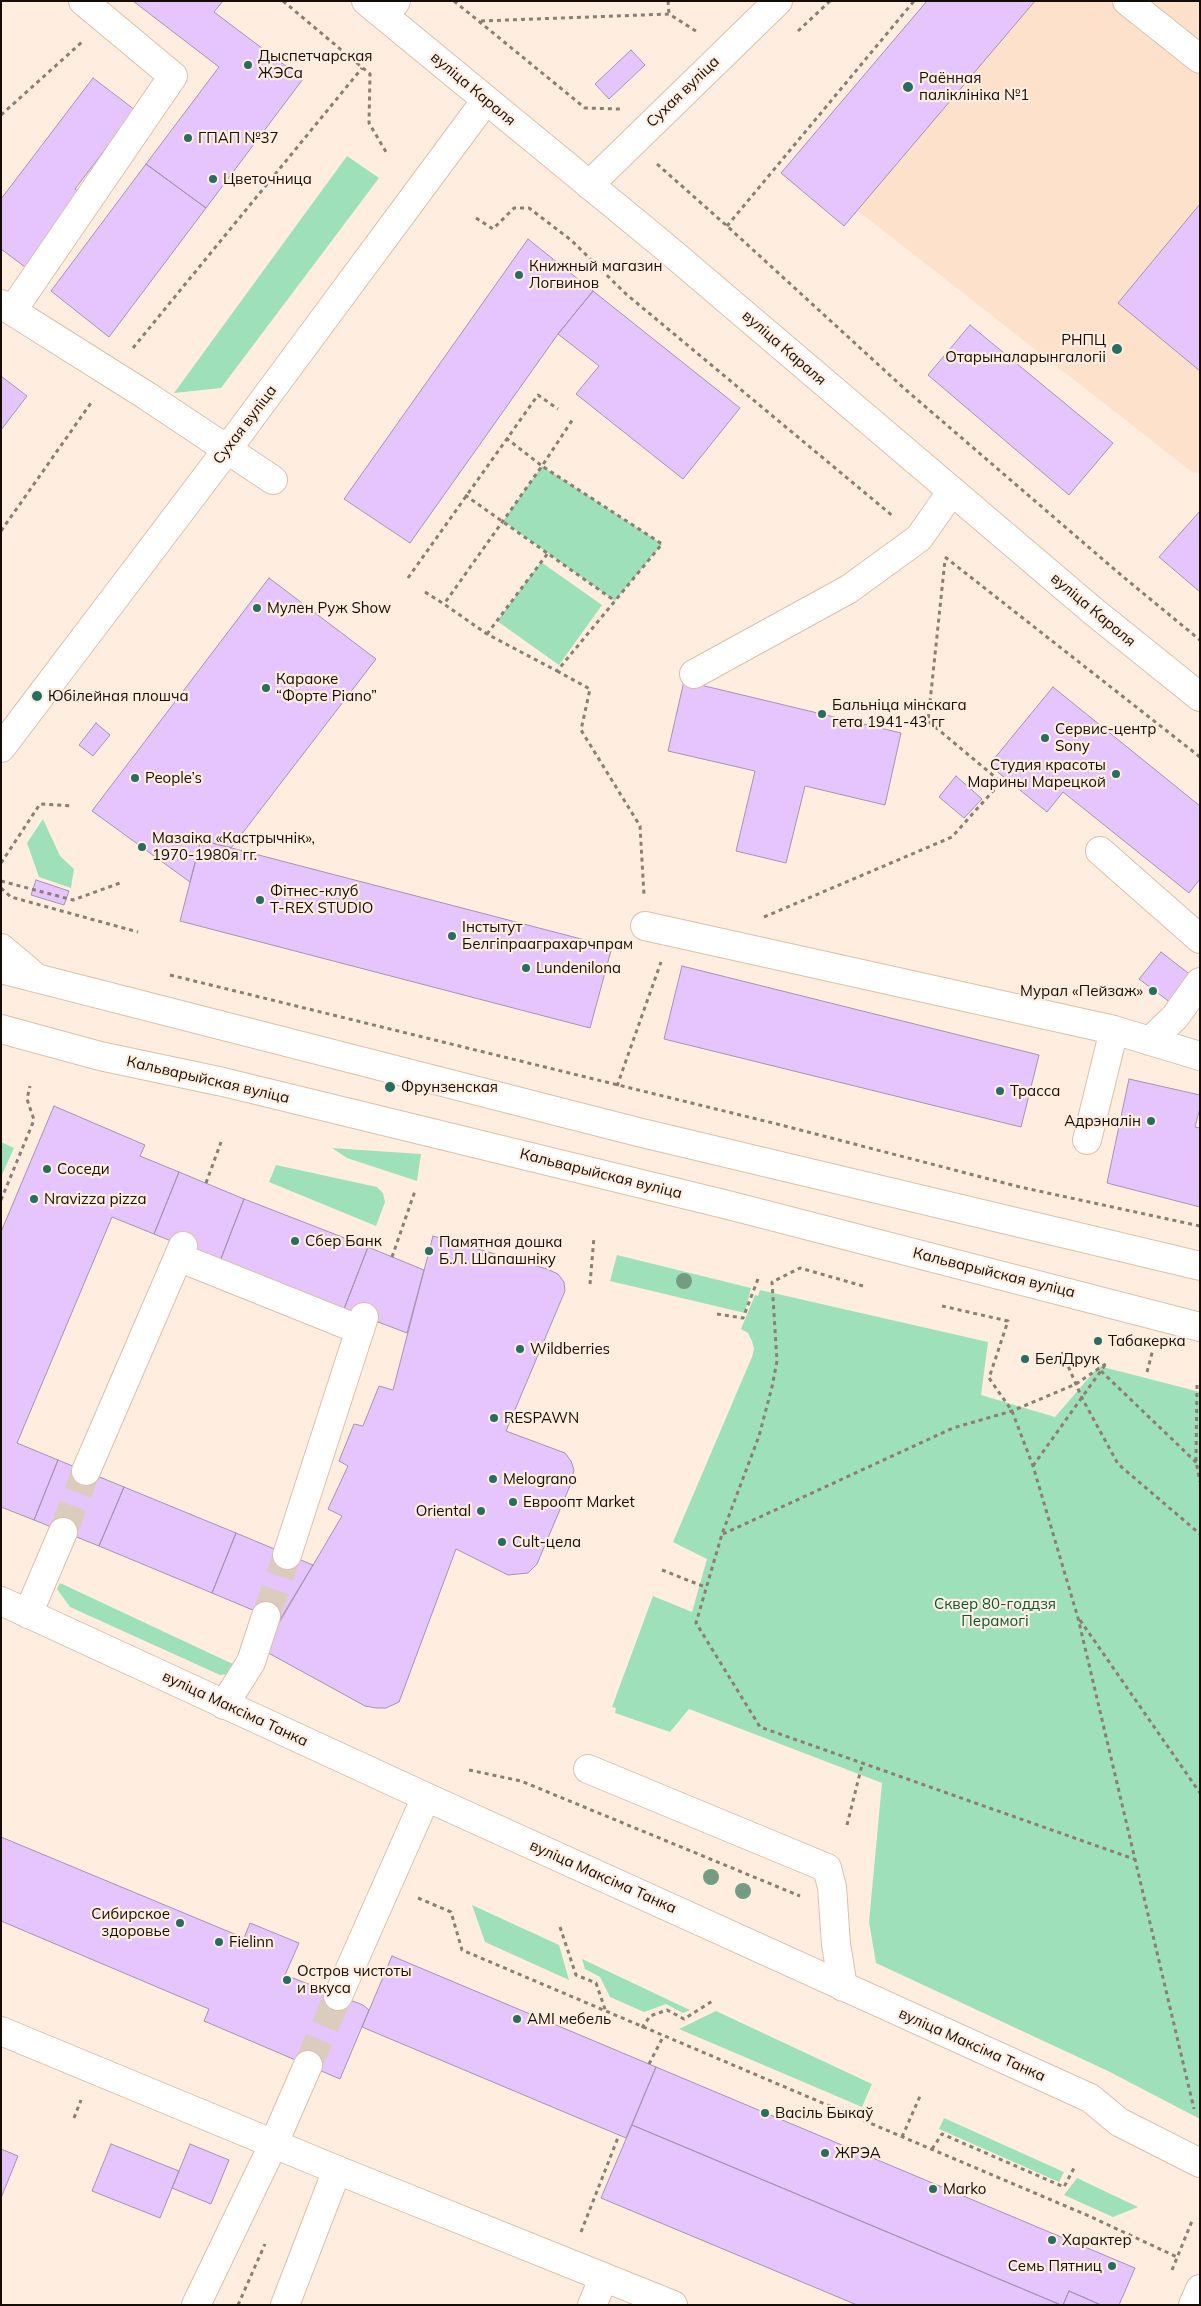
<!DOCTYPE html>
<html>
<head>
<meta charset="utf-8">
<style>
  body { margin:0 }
  #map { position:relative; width:1201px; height:2306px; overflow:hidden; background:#ffeedf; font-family:Mulish,sans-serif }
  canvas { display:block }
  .frame { position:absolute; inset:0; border:2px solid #150c05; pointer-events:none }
</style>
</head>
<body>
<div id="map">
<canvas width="1201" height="2306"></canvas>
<div class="frame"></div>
</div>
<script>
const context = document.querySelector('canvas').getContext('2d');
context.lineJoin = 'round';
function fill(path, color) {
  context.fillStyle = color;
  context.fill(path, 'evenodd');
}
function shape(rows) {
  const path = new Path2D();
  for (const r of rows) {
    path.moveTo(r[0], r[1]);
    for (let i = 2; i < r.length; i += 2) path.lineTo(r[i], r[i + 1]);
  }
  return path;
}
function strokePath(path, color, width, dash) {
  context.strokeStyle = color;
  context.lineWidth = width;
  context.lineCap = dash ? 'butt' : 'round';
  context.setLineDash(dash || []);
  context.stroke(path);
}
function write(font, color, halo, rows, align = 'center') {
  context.font = font + ' Mulish,sans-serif';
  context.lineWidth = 4.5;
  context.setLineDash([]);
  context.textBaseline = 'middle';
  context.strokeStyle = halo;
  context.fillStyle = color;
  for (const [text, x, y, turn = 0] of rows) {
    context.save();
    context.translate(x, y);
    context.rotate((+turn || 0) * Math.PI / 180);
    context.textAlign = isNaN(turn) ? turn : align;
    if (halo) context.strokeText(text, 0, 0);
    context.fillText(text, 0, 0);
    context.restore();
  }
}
fill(shape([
  [927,1,1200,1,1200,473,1192,472,858,211,844,226,781,173]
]), '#fde1ca');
fill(shape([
  [347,156,379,178,221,388,174,393],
  [542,466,662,544,615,601,503,521],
  [541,562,602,605,559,665,497,621],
  [43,819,60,856,74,869,71,888,39,877,27,843],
  [1,1142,14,1148,1,1177],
  [332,1148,421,1154,417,1181,347,1158],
  [276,1165,377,1187,383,1193,385,1202,376,1226,269,1182],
  [617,1255,751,1288,745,1313,610,1281],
  [760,1290,988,1342,981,1395,1055,1417,1099,1366,1200,1392,1200,2119,1108,2071,876,1963,869,1922,882,1783,689,1709,670,1732,615,1713,616,1708,612,1707,653,1596,692,1612,707,1559,673,1542,752,1357,754,1349,752,1341,748,1333,741,1329,755,1295,758,1296],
  [60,1583,235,1665,229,1674,220,1675,70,1607,57,1589],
  [472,1905,559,1945,569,1980,485,1942],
  [582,1959,690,2010,683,2013,666,2004,644,2012,610,1997,600,1977,585,1969],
  [716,2011,872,2084,862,2107,679,2029],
  [944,2118,1064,2172,1059,2182,939,2129],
  [1077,2178,1138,2207,1113,2217,1064,2195]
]), '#9ee0ba');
const building = shape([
  [133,1,223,1,214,12,303,79,206,208,146,164,219,67,133,1],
  [927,1,1035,1,844,226,781,173,927,1],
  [631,50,645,65,609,99,595,84,631,50],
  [93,78,135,110,75,189,81,193,25,267,1,249,1,199,93,78],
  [146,164,206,208,109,337,51,291,146,164],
  [1200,204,1200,371,1118,303,1200,204],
  [528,239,593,291,558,334,410,543,344,499,528,239],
  [593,291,740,408,683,479,576,394,599,366,558,334,593,291],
  [970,325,1113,443,1069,495,928,375,970,325],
  [1,376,27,396,1,430,1,376],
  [1200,511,1200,592,1159,557,1200,511],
  [269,578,376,659,231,848,201,840,190,882,92,811,269,578],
  [684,681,901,733,885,805,805,786,786,863,736,851,755,771,668,751,684,681],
  [1053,687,1200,806,1200,879,1189,893,1063,792,1047,812,989,765,1053,687],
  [96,723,110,735,93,756,79,745,96,723],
  [956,776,982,799,964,818,939,797,956,776],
  [201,840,612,947,590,1028,180,921,201,840],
  [36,880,69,891,64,905,31,895,36,880],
  [1161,952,1192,976,1171,1003,1139,979,1161,952],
  [682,966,1039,1055,1021,1127,664,1039,682,966],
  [1129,1079,1200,1095,1200,1108,1195,1127,1200,1128,1200,1207,1107,1183,1129,1079],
  [54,1106,145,1145,140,1156,179,1172,154,1234,112,1217,17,1443,58,1460,34,1520,1,1507,1,1232,54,1106],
  [179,1172,244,1199,220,1261,154,1234,179,1172],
  [244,1199,368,1247,344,1309,220,1261,244,1199],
  [433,1236,547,1269,558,1274,564,1282,565,1291,506,1431,565,1453,571,1461,574,1470,572,1481,537,1564,528,1573,508,1575,456,1549,399,1702,386,1708,376,1708,365,1706,263,1650,342,1516,328,1509,348,1466,339,1461,354,1424,363,1426,379,1386,393,1390,433,1236],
  [368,1247,424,1270,407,1333,344,1309,368,1247],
  [58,1460,124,1487,99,1546,34,1520,58,1460],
  [124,1487,236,1533,212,1593,99,1546,124,1487],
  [236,1533,313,1565,279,1621,212,1593,236,1533],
  [1,1837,244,1938,250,1923,299,1943,285,1975,363,2005,369,2010,340,2079,204,2021,209,2009,1,1921,1,1837],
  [392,1956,656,2067,626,2138,362,2027,392,1956],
  [656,2067,1135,2268,1119,2305,1101,2305,1069,2291,1063,2305,1061,2305,632,2125,656,2067],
  [632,2125,785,2189,1061,2305,857,2305,601,2198,632,2125],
  [111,2144,179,2171,160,2218,92,2191,111,2144],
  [190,2144,229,2160,211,2204,172,2188,190,2144],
  [1,2149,18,2156,1,2198,1,2149],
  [1069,2291,1101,2305,1063,2305,1069,2291]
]);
fill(building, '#e6c4fe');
strokePath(building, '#a494b0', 1);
strokePath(shape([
  [63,1532,86,1471],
  [266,1616,287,1555],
  [308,2065,338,1996]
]), '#dcccbe', 28, [28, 14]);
const minor = shape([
  [1127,1,1200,59],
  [386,16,396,1],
  [589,185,778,1],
  [1,304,147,396,273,480],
  [12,311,173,76,83,1],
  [694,674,849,589,919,538,952,491],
  [1100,851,1200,939],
  [645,926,1114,1030,1087,1140],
  [1114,1030,1200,1056],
  [1150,1041,1175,1017,1200,982],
  [178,1257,360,1330],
  [86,1471,183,1246],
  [287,1555,364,1317],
  [1,1601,426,1797,1090,2098,1119,2122,1200,2163],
  [28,1614,63,1532],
  [224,1705,251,1662,266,1616],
  [588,1769,827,1868,832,1887,836,1944,843,1987],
  [338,1996,426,1797],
  [1,2031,337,2170,673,2305],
  [196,2305,274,2143,308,2065],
  [285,2305,337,2170],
  [592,2305,604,2277],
  [1193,2305,1200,2289]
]);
const major = shape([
  [366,1,664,246,1093,611,1200,697],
  [1,748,226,451,486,100],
  [1,948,33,975],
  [1,969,638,1132,1200,1266],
  [1,1029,100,1056,223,1082,728,1205,1200,1327]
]);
strokePath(minor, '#dcc0a9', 30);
strokePath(major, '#dcc0a9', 30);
strokePath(shape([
  [283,1,370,74,369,123,386,152],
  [454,1,585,108,620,109],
  [668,1,669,14],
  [481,21,669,14,699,33],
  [798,31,830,1],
  [1,115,82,42],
  [657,164,727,226,906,390,1121,575,1200,640],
  [476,218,493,229,514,208,529,208,571,240,626,294,894,517],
  [727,226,914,1],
  [133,348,362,68],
  [506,438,542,466,573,419],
  [465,495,615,601],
  [1,531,93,400],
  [945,557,1200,757],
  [408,578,538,395,558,409],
  [425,592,444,604,487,634,557,671,662,544,542,466,444,604],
  [487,634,548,553],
  [557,671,590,689,581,730,640,826,644,895],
  [1,863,40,804,73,806],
  [1,881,73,900,120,883],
  [1,888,11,897,138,932],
  [764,917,952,837,1001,782,928,721,945,560],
  [170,975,777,1124,1020,1187,1200,1226],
  [617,1086,661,962],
  [206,1183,221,1142],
  [1,1200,34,1120,27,1099,30,1086],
  [392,1257,415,1191],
  [590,1284,594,1237],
  [863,1286,800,1268,772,1282,777,1361,772,1387,759,1436,722,1534,696,1623,760,1727,1134,1859],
  [942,1306,1008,1321,989,1378,1012,1411,1033,1466,1078,1618,1194,2109],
  [717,1314,743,1318,758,1279],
  [1062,1352,1082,1398,1118,1464,1200,1534],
  [1101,1371,1200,1466],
  [1147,1372,1153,1349],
  [1197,1385,1196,1462,1200,1482],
  [1033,1466,1105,1365],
  [723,1534,953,1428,1012,1411,1076,1384,1107,1363],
  [662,1570,705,1587],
  [1080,1620,1200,1793],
  [469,1770,521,1781,800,1896],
  [847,1825,862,1765],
  [418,1898,451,1912,462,1950,1089,2216,1177,2257],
  [560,1927,576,1975,596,1983,606,2012],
  [642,2028,650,2016,667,2010,684,2019,714,2000],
  [649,2064,663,2037],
  [74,2118,81,2100],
  [902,2137,921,2094],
  [932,2149,942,2134,1064,2187,1075,2166],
  [581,2232,619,2135],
  [1172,2270,1192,2221],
  [238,2305,265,2244]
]), '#8b7e73', 3, [4, 4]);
strokePath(minor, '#fff', 28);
strokePath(major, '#fff', 28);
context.fillStyle = '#739c82';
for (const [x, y] of [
  [684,1281],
  [711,1877],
  [743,1891]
]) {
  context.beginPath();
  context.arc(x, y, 8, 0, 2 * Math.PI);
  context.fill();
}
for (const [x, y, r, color] of [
  [248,65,5,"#266d62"],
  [908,87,6,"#266d62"],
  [188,138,5,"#266d62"],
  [213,179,5,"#266d62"],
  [519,275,5,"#266d62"],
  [1117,349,6,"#266d62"],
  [257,608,5,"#266d62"],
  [266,688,5,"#266d62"],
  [37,696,6,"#266d62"],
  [822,714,5,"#266d62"],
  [1045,738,5,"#266d62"],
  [1116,774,5,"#266d62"],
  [135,778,5,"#266d62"],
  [142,847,5,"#266d62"],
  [260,900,5,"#266d62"],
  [452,936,5,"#266d62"],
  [526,968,5,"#266d62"],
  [1153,991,5,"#266d62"],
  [390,1087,6,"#266d62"],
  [1000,1091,5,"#266d62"],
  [1151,1121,5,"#266d62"],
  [47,1169,5,"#266d62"],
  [34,1199,5,"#266d62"],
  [295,1241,5,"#266d62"],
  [429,1251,5,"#266d62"],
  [1098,1341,5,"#266d62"],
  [520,1349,5,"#266d62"],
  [1025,1359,5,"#266d62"],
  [494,1418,5,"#266d62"],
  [493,1479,5,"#266d62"],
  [513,1502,5,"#266d62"],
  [481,1511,5,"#266d62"],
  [502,1542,5,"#266d62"],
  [180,1923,5,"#266d62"],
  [219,1942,5,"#266d62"],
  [287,1980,5,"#266d62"],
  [517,2019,5,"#266d62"],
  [765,2113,5,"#266d62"],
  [825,2153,5,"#266d62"],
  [933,2189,5,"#266d62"],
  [1052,2240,5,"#266d62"],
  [1112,2266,5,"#266d62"]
]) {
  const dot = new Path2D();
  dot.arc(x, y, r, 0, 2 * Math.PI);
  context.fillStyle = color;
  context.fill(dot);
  strokePath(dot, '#ffeedf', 2);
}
write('15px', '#150c05', '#ffeedf', [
  ["Дыспетчарская",258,56],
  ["ЖЭСа",258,73],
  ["Раённая",919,78],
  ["паліклініка №1",919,95],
  ["ГПАП №37",198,138],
  ["Цветочница",223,179],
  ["Книжный магазин",529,266],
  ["Логвинов",529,283],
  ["РНПЦ",1106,340,"right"],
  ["Отарыналарынгалогіі",1106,357,"right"],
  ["Мулен Руж Show",267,608],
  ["Караоке",276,679],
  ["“Форте Piano”",276,696],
  ["Юбілейная плошча",48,696],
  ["Бальніца мінскага",832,705],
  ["гета 1941-43 гг",832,722],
  ["Сервис-центр",1055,729],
  ["Sony",1055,746],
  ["Студия красоты",1106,765,"right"],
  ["Марины Марецкой",1106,782,"right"],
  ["People’s",145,778],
  ["Мазаіка «Кастрычнік»,",152,838],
  ["1970-1980я гг.",152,855],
  ["Фітнес-клуб",270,891],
  ["T-REX STUDIO",270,908],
  ["Інстытут",462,927],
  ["Белгіпрааграхарчпрам",462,944],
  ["Lundenilona",536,968],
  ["Мурал «Пейзаж»",1143,991,"right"],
  ["Фрунзенская",401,1087],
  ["Трасса",1010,1091],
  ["Адрэналін",1141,1121,"right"],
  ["Соседи",57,1169],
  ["Nravizza pizza",44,1199],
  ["Сбер Банк",305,1241],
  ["Памятная дошка",439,1242],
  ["Б.Л. Шапашніку",439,1259],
  ["Табакерка",1108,1341],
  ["Wildberries",530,1349],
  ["БелДрук",1035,1359],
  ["RESPAWN",504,1418],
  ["Melograno",503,1479],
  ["Евроопт Market",523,1502],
  ["Oriental",471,1511,"right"],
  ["Cult-цела",512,1542],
  ["Сибирское",170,1914,"right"],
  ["здоровье",170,1931,"right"],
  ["Fielinn",229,1942],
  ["Остров чистоты",297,1971],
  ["и вкуса",297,1988],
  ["AMI мебель",527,2019],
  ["Васіль Быкаў",775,2113],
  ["ЖРЭА",835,2153],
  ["Marko",943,2189],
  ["Характер",1062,2240],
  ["Семь Пятниц",1102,2266,"right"]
], 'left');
write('15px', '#150c05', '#ffeedf', [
  ["вуліца Караля",473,89,40],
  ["Сухая вуліца",683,92,-44],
  ["вуліца Караля",784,348,41],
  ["Сухая вуліца",245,425,-53],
  ["вуліца Караля",1093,610,40],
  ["Кальварыйская вуліца",208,1080,13],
  ["Кальварыйская вуліца",601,1174,14],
  ["Кальварыйская вуліца",994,1273,14],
  ["вуліца Максіма Танка",235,1709,25],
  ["вуліца Максіма Танка",603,1877,24],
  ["вуліца Максіма Танка",972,2045,24]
]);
write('15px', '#005835', '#ffeedf', [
  ["Сквер 80-годдзя",995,1604],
  ["Перамогі",995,1621]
]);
</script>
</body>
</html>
